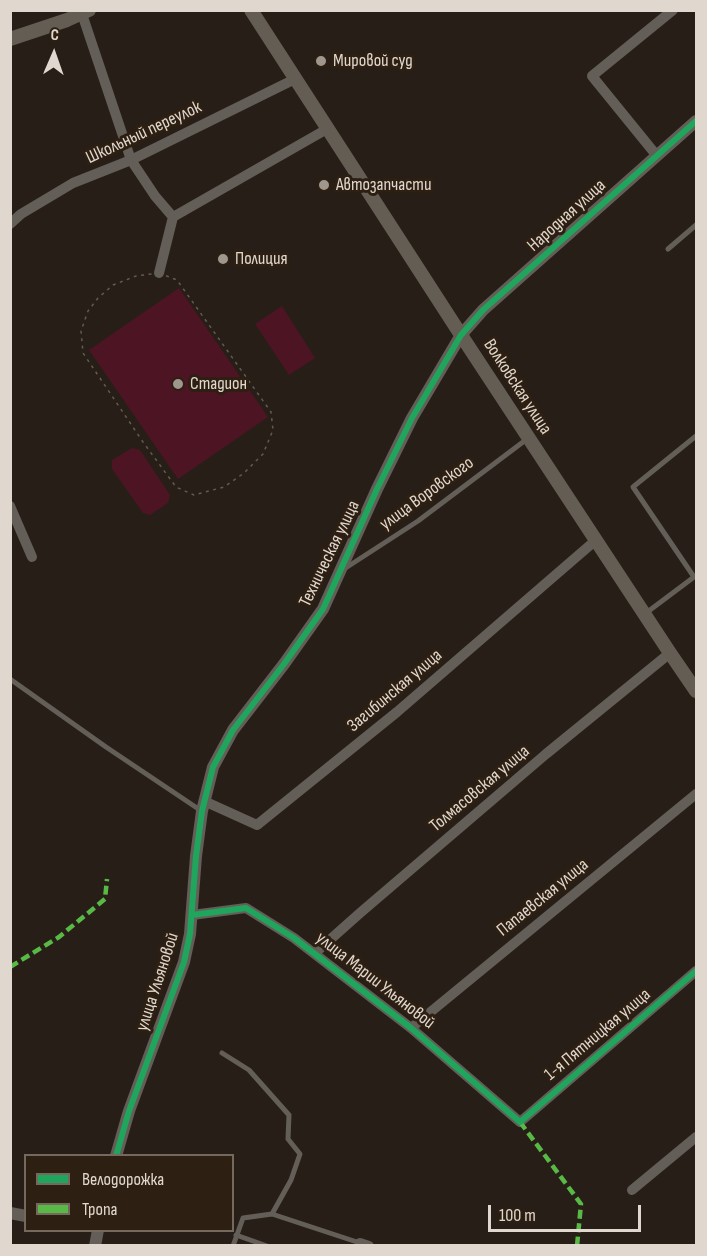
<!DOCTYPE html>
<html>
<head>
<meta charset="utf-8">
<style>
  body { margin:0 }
  #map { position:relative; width:707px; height:1256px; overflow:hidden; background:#271f17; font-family:"Sofia Sans Condensed",sans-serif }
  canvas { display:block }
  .frame { position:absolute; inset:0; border:12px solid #e0d7ce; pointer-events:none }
  .legend { position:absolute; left:24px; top:1154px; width:210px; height:78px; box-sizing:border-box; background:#2d1f11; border:2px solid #75695d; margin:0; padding:8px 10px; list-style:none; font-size:18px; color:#e0d7ce }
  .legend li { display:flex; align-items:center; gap:12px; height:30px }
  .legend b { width:30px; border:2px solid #75695d }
  .north { position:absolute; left:24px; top:24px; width:60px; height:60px; -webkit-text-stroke:4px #2d1f11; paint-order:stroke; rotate:2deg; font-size:16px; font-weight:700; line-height:24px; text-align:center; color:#e0d7ce }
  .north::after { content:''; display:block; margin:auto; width:21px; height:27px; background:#e0d7ce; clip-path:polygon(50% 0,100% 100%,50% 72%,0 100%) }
  .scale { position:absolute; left:488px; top:1205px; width:153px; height:27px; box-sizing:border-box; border:3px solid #e0d7ce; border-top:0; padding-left:8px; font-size:18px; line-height:21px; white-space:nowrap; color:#e0d7ce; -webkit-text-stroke:4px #2d1f11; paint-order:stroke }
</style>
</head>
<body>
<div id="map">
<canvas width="707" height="1256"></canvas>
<div class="frame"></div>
<ul class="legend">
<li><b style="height:8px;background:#20a55d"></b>Велодорожка</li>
<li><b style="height:8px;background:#58b947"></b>Тропа</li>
</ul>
<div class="north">С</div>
<div class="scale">100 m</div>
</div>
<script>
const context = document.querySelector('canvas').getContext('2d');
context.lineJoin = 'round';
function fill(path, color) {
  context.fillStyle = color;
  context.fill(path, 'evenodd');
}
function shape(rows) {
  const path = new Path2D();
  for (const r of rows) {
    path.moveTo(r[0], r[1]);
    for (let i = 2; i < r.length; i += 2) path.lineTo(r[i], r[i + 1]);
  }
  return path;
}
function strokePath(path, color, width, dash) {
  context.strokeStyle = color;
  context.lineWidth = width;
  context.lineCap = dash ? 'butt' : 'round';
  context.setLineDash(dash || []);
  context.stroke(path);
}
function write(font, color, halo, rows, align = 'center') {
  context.font = font + ' "Sofia Sans Condensed",sans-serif';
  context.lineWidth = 6;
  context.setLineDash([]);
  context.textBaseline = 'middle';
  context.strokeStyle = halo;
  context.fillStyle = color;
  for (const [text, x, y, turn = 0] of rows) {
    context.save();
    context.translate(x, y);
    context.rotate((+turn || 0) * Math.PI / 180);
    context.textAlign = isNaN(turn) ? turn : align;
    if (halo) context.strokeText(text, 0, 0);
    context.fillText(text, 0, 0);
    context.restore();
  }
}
fill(shape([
  [179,288,268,417,178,479,89,350],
  [282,306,315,358,289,375,255,324],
  [132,448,140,450,170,495,168,503,150,515,143,513,112,469,112,460]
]), '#4d1423');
strokePath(shape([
  [159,273,177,280,271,412,273,430,263,454,244,473,224,487,194,495,176,487,143,442,83,353,81,331,88,311,98,298,113,285,136,276,159,273]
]), '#615a55', 1.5, [3, 4.5]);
strokePath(shape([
  [668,249,696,225],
  [344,569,418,521,527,439],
  [646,613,694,577,633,487,696,436],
  [10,679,106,747,200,810],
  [222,1053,249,1070,289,1115,288,1139,300,1154,291,1180,272,1214],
  [236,1235,267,1246],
  [233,1246,243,1218,272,1214,360,1243]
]), '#645e58', 5);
strokePath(shape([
  [82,14,131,160,155,196,173,217],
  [657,156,592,76,673,10],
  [10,224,21,214,73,183,131,160,295,79],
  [159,273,173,217,327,129],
  [10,506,32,557],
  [204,801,257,825,397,712,596,540],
  [192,915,246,908,294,938,411,1028,520,1122,696,971],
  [315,953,360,913,546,754,670,653],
  [411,1028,696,794],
  [632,1190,696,1137],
  [360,1243,369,1246]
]), '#645e58', 10);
strokePath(shape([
  [116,1156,129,1111,184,962,190,934,196,856,202,811,213,767,233,730,284,664,323,609,377,489,412,418,461,335,483,310,696,121],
  [10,1213,26,1216],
  [95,1246,98,1230]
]), '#645e58', 12);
strokePath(shape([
  [251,10,461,335,670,653,696,691],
  [10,39,67,20,89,10]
]), '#645d53', 14);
strokePath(shape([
  [10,967,59,937,105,899,107,879],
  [520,1122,581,1204,577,1246]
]), '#58b947', 4.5, [9, 4.5]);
strokePath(shape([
  [192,915,246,908,294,938,411,1028,520,1122,696,971],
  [116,1156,129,1111,184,962,190,934,196,856,202,811,213,767,233,730,284,664,323,609,377,489,412,418,461,335,483,310,696,121]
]), '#20a55d', 6);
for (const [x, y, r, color] of [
  [321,61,6,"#9f978e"],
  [324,185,6,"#9f978e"],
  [223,259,6,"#9f978e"],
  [178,384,6,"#9f978e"]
]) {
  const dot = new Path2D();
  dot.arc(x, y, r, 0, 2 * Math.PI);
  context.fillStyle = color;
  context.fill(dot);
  strokePath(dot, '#2d1f11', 2);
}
write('18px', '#e0d7ce', '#2d1f11', [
  ["Мировой суд",333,61],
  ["Автозапчасти",336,185],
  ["Полиция",235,259],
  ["Стадион",190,384]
], 'left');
write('18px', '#e0d7ce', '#2d1f11', [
  ["Школьный переулок",144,133,-25],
  ["Народная улица",567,216,-42],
  ["Волковская улица",517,387,57],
  ["улица Воровского",427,494,-36],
  ["Техническая улица",330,554,-64],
  ["Загибинская улица",395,691,-40],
  ["Толмасовская улица",480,789,-40],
  ["Папаевская улица",543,898,-39],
  ["улица Марии Ульяновой",375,981,38],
  ["улица Ульяновой",158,982,-72],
  ["1-я Пятницкая улица",598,1035,-40]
]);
</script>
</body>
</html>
